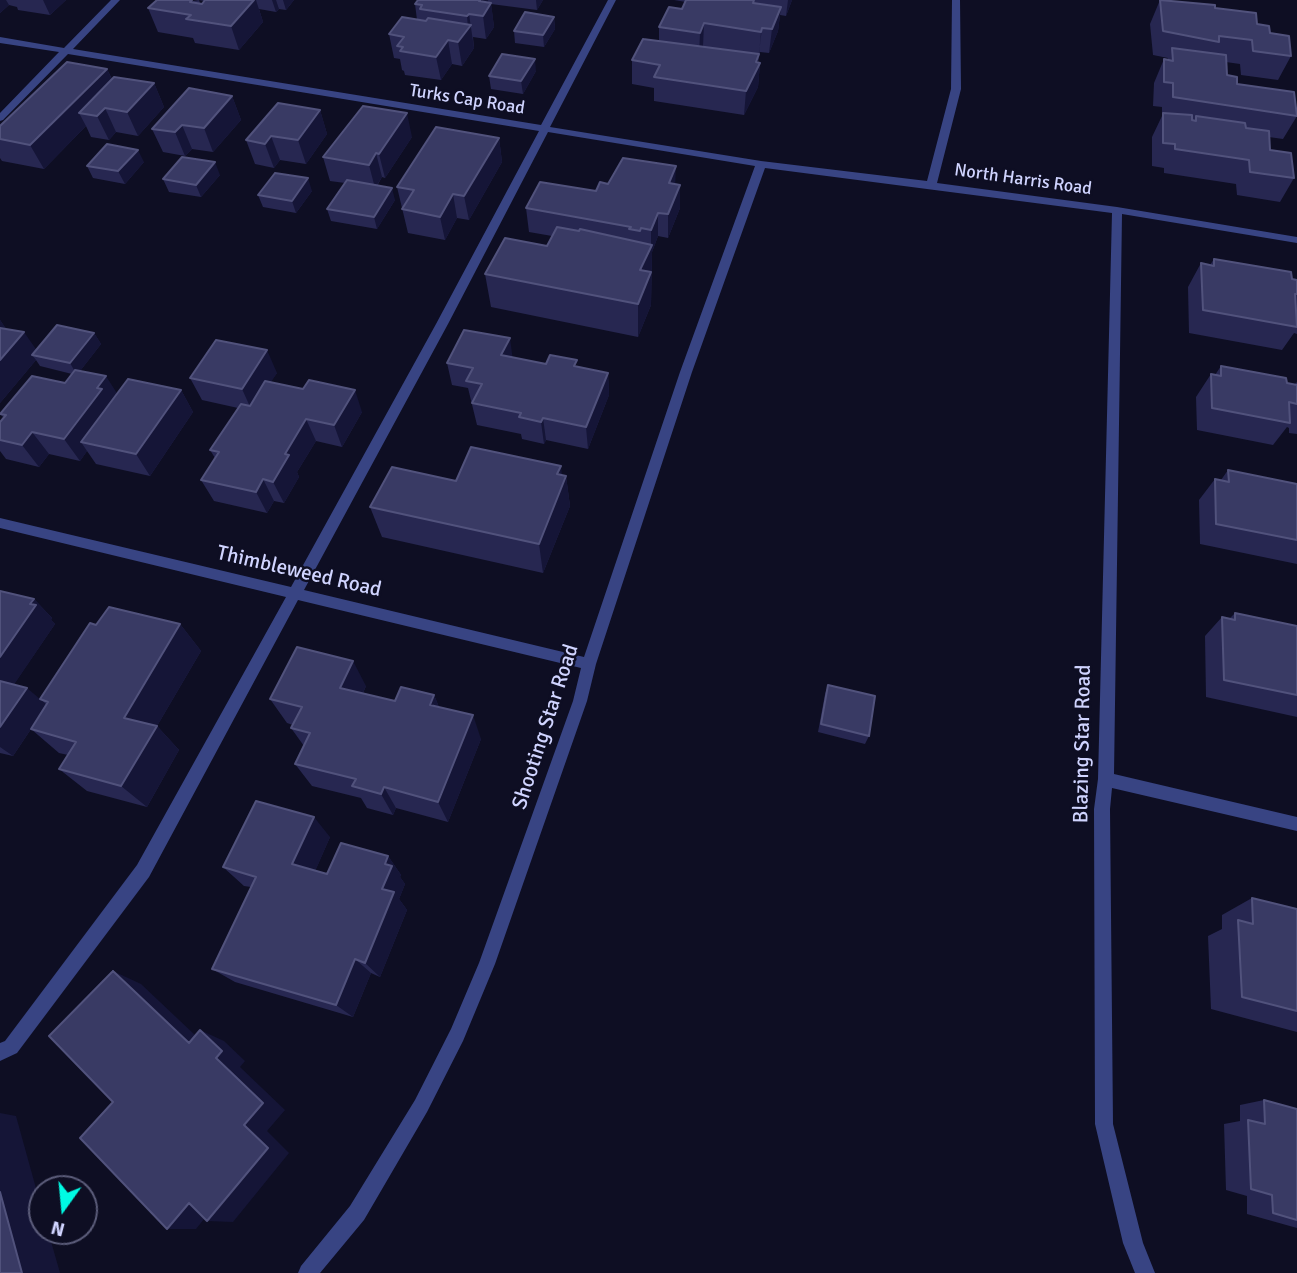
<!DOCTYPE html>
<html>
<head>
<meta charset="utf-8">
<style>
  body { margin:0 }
  #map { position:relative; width:1297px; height:1273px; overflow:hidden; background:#0e0e23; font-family:Signika,sans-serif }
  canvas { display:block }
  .north { position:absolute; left:28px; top:1175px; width:70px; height:70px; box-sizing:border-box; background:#0e0e23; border:2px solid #5c5d7b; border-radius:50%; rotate:195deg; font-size:19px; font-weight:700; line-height:28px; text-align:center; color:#d0d4ff }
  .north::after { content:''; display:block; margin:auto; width:24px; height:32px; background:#00fbe4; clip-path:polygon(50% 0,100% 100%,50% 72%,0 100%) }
</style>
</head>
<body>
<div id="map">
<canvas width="1297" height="1273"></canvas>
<div class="north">N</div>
</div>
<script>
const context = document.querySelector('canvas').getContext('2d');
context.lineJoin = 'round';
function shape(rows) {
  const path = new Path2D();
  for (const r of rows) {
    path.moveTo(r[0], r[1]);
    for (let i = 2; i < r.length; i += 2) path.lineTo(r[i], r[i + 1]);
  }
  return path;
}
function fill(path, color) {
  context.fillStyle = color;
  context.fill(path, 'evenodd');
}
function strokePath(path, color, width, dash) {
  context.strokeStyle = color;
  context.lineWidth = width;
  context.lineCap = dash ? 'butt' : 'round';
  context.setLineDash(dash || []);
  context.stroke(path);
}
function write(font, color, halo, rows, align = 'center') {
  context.font = font + ' Signika,sans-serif';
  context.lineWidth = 5;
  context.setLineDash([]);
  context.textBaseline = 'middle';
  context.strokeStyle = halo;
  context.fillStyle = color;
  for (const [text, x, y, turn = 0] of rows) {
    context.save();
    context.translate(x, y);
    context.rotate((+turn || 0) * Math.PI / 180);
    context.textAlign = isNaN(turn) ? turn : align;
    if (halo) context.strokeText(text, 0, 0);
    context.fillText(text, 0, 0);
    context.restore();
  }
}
fill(shape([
  [111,0,120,0,73,49,541,125,608,0,616,0,550,127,761,161,927,181,951,89,952,0,960,0,961,89,937,183,1117,207,1297,237,1297,243,1122,214,1114,774,1297,817,1297,831,1112,788,1110,809,1113,1124,1143,1243,1155,1273,1135,1273,1123,1243,1095,1124,1094,809,1098,779,1112,213,765,168,692,372,596,664,587,701,495,964,463,1041,427,1112,364,1220,320,1273,298,1273,301,1266,350,1206,415,1100,451,1029,479,963,573,701,581,668,298,600,149,877,17,1053,0,1061,0,1043,5,1041,137,865,286,597,0,528,0,518,291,587,436,324,539,131,68,54,3,120,0,121,0,113,59,52,0,43,0,37,64,48,111,0],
  [548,132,755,166,680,372,584,657,304,590,448,324,548,132]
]), '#384483');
fill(shape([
  [0,0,66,0,50,15,18,10,17,7,9,5,0,13],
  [199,0,294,0,286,10,279,9,276,12,259,9,263,22,239,50,195,43,193,38,158,32,148,8,199,0,200,3,202,4,204,1],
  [418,0,543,0,537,10,491,4,494,27,486,39,473,37,474,48,462,66,452,64,441,80,405,75,404,71,402,70,400,59,394,58,389,34,417,20,415,4],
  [674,0,792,0,786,16,780,15,778,31,769,53,760,52,758,63,760,63,758,87,744,115,654,101,654,88,632,84,632,60,659,41,659,27,682,9,686,2],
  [1160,0,1215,8,1257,24,1270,33,1291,56,1278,80,1241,75,1240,64,1226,62,1227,75,1237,84,1297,116,1283,139,1269,137,1270,150,1294,178,1280,202,1237,195,1236,184,1164,173,1164,168,1152,166,1152,137,1162,116,1162,107,1153,106,1154,83,1164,59,1167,60,1168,58,1153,55,1150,24],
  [554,17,555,29,544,47,515,43,514,31],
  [107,69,112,79,154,83,164,107,138,136,116,132,109,140,91,137,86,126,44,169,2,161,0,158,0,126],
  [536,71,523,94,491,89,489,76],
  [232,96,241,120,213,152,192,149,185,156,163,152,152,129],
  [320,110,327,134,306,164,280,160,274,168,255,164,246,140],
  [412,137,385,178,382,177,377,186,395,200,377,229,331,221,327,209,345,183,330,181,323,157],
  [499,138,502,162,469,220,457,218,445,240,408,233,397,187],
  [144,162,125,184,93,178,87,166],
  [220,175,201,197,169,192,163,179],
  [608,184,680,185,680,208,668,238,658,236,652,252,651,305,638,337,491,307,485,274,547,246,552,236,529,232,526,208,596,191],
  [312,191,296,213,263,207,258,195],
  [1214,259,1297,280,1297,334,1294,333,1282,350,1189,333,1188,287,1201,263,1210,265],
  [0,320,6,329,36,350,94,333,101,344,80,371,117,394,181,390,193,412,150,476,96,464,87,451,80,461,49,454,39,467,6,459,0,451,0,422,4,418,0,414,65,383,72,374,40,366,36,360,0,403],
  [513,358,546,364,577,367,608,373,609,395,588,449,546,440,544,444,522,439,521,434,477,425,468,388,452,385,447,363],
  [1221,366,1287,383,1295,384,1297,382,1297,434,1289,433,1289,428,1287,427,1273,445,1197,430,1196,397,1211,374,1215,375],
  [277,373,270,382,362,412,342,447,316,441,297,472,299,477,284,503,274,501,267,513,214,501,201,480,215,458,210,450,238,408,202,400,190,378],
  [1228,470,1297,484,1297,564,1200,544,1199,500,1215,479,1221,480],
  [562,475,566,476,570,506,543,573,382,537,370,507,456,481],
  [0,591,34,599,52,618,51,620,55,624,14,684,46,705,40,699,96,625,180,624,201,651,157,726,179,750,147,807,87,791,59,769,68,755,59,753,31,729,13,756,0,753],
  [1235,613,1297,626,1297,717,1206,697,1205,636,1222,617,1229,619],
  [828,685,869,736,865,744,818,732,825,694],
  [366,686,363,693,395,701,434,695,439,707,481,739,448,822,396,808,393,815,367,808,361,798,312,786,295,764,304,746,291,728,293,725,287,723,270,699],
  [330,837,315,871,327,874,388,856,401,875,400,877,405,884,399,899,407,910,380,977,371,973,353,1017,235,982,212,969,251,887,244,886,223,867],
  [1252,898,1297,909,1297,1032,1211,1009,1208,936,1222,929,1222,915],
  [1264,1100,1297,1109,1297,1228,1247,1214,1247,1196,1226,1190,1224,1124,1240,1121,1240,1105]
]), '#272751');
fill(shape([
  [0,0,6,0,9,5,0,13],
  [43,0,66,0,50,15],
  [254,0,256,0,263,22,239,50,231,26],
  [272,0,276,0,279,9,276,12],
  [283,0,294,0,286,10],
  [480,0,488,0,489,6,491,3,494,27,486,39,483,16,479,1],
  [536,0,543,0,537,10],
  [788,0,792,0,786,16],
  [781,7,778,31,769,53,772,29],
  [469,14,474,48,462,66,458,42,468,28,467,16],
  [554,17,555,29,544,47,543,35],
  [704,23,703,47,699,56,700,33],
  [762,28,757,69,760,63,758,87,744,115,746,91,759,55,761,32],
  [448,40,452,64,441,80,436,57],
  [535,59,536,71,523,94,521,81],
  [107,69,118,93,79,113,86,126,44,169,30,145],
  [154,83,164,107,138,136,127,112],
  [232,96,241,120,213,152,204,128],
  [105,108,116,132,109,140,97,116],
  [320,110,327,134,306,164,298,140],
  [407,113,412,137,385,178,379,154],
  [182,125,192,149,185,156,175,132],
  [271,136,280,160,274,168,265,144],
  [499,138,502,162,469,220,464,196],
  [138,150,144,162,125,184,118,171],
  [376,153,382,177,375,188,369,165],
  [215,162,220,175,201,197,196,185],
  [676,166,675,190,669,183],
  [308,178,312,191,296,213,292,201],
  [680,185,680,208,668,238,668,214],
  [392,188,395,200,377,229,374,217],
  [453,194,457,218,445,240,440,217],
  [658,213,658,236,652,252,651,305,638,337,638,304,640,270,651,246,651,230],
  [0,320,10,334,0,345],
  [24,332,40,355,32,355,36,360,0,403,0,360],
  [94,333,101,344,77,375,70,363],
  [510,338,513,361,501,355],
  [267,350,277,373,252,411,242,389],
  [608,373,609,395,588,449,586,427],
  [106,376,120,398,81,442,87,451,80,461,64,439,97,388],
  [181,390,193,412,150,476,136,454],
  [355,390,362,412,342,447,334,425],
  [543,418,546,440,544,444,541,422],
  [306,419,316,441,297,472,299,477,284,503,273,482,285,454],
  [32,432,49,454,39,467,22,445],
  [561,466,563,484,566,476,570,506,543,573,539,544,557,474],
  [263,479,274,501,267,513,256,492],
  [34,599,52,618,51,620,55,624,7,695,0,689,0,657],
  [180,624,201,651,157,726,179,750,147,807,121,786,124,718],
  [353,661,366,686,354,712,340,688],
  [27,688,47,705,13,756,0,747,0,727],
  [434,695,444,719,430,705],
  [473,715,481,739,448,822,438,802],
  [384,787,396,808,393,815,381,794],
  [314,817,330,837,310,883,292,864],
  [388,856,401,875,400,877,405,884,399,899,407,910,380,977,365,963,382,889,385,864],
  [355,959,371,973,353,1017,336,1005],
  [113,971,141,984,214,1053,189,1043],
  [200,1030,224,1041,245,1061,240,1067,285,1110,267,1131,289,1153,233,1222,207,1221,244,1125,216,1058],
  [0,1113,16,1116,42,1210,42,1231,48,1231,60,1273,22,1273,0,1192],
  [189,1203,216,1204,196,1229,167,1229]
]), '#151537');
const building = shape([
  [157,0,192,0,190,2,202,4,205,0,254,0,231,26,186,19,191,15,148,8,157,0],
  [418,0,480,0,479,1,491,3,483,16,469,14,467,16,420,9,422,5,415,4,418,0],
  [686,0,754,0,753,3,781,7,772,29,762,28,761,32,704,23,700,33,659,27,669,7,682,9,686,0],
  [1160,0,1215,5,1215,8,1256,13,1257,24,1269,26,1270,33,1289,36,1291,56,1253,51,1252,40,1219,36,1219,42,1163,31,1160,0],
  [525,12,554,17,543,35,514,31,525,12],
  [402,17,426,21,428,18,471,25,458,42,448,40,436,57,400,51,403,47,397,46,404,37,389,34,402,17],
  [643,39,759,54,756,62,760,63,746,91,654,77,660,65,632,60,643,39],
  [1172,48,1226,55,1227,75,1237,77,1237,84,1294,92,1297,116,1173,97,1173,83,1164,82,1164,59,1173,61,1172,48],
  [502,54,535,59,521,81,489,76,502,54],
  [67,62,107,69,30,145,0,139,0,126,67,62],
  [114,77,154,83,127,112,105,108,97,116,79,113,114,77],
  [189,88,232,96,204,128,182,125,175,132,152,129,189,88],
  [278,103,320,110,298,140,271,136,265,144,246,140,278,103],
  [363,106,407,113,379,154,376,153,369,165,323,157,363,106],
  [1163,113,1192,115,1192,120,1196,121,1196,116,1245,123,1246,128,1269,131,1270,150,1291,153,1294,178,1250,172,1249,160,1175,149,1175,144,1163,143,1163,113],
  [436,127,499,138,464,196,453,194,440,217,402,209,414,190,397,187,436,127],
  [107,144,138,150,118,171,87,166,107,144],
  [182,157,215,162,196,185,163,179,182,157],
  [623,158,676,166,669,183,680,185,668,214,658,213,651,230,641,228,640,231,629,229,631,227,526,208,540,182,596,191,600,182,608,184,623,158],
  [275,173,308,178,292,201,258,195,275,173],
  [347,180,392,188,374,217,327,209,347,180],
  [557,227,579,231,580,229,652,245,640,270,651,272,638,304,485,274,505,238,547,246,557,227],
  [1214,259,1291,272,1292,279,1297,280,1297,294,1295,294,1297,327,1203,310,1201,263,1214,266,1214,259],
  [57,325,94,333,70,363,32,355,57,325],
  [0,328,24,332,0,360,0,328],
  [464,330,510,338,501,355,546,364,550,355,577,360,574,366,608,373,586,427,543,418,541,422,519,417,521,413,472,403,482,384,466,381,473,368,447,363,464,330],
  [216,340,267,350,242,389,190,378,216,340],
  [1221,366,1286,378,1287,383,1297,385,1297,404,1289,402,1290,423,1212,408,1211,374,1221,376,1221,366],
  [75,370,106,376,97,388,102,389,64,439,32,432,22,445,0,440,0,422,6,415,0,414,32,376,65,383,75,370],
  [128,379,181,390,136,454,81,442,128,379],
  [309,380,355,390,334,425,306,419,285,454,289,455,273,482,263,479,256,492,201,480,219,452,210,450,241,404,250,406,265,381,303,389,309,380],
  [471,447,561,466,557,474,566,476,539,544,370,507,392,467,456,481,471,447],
  [1228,470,1297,484,1297,540,1216,524,1215,479,1229,482,1228,470],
  [0,591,34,599,30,604,36,605,0,657,0,591],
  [109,607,180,624,124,718,157,726,121,786,59,769,76,742,31,729,48,702,40,699,90,623,96,625,109,607],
  [1235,613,1297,626,1297,695,1224,680,1222,617,1235,620,1235,613],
  [297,647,353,661,340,688,395,701,401,687,434,695,430,705,473,715,438,802,384,787,381,794,352,786,356,779,295,764,310,733,291,728,302,707,270,699,297,647],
  [0,681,27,688,0,727,0,681],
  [828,685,875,696,869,736,821,724,828,685],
  [256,801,314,817,292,864,327,874,341,843,388,856,385,864,392,866,382,889,394,892,365,963,355,959,336,1005,212,969,256,877,223,867,256,801],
  [1252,898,1297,909,1297,1011,1242,997,1238,920,1253,924,1252,898],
  [113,971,189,1043,200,1030,222,1051,216,1058,263,1103,244,1125,268,1148,207,1221,189,1203,167,1229,80,1138,113,1102,49,1036,113,971],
  [1264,1100,1297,1109,1297,1220,1273,1213,1272,1195,1251,1189,1248,1120,1265,1124,1264,1100],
  [0,1192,22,1273,0,1273,0,1192]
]);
fill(building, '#393a64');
strokePath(building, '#51527c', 2);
write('18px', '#d0d4ff', '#0e0e23', [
  ["Turks Cap Road",467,100,9],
  ["North Harris Road",1023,180,8]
]);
write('21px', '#d0d4ff', '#0e0e23', [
  ["Thimbleweed Road",299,572,13],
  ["Shooting Star Road",546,727,-72],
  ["Blazing Star Road",1083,744,-89]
]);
</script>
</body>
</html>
